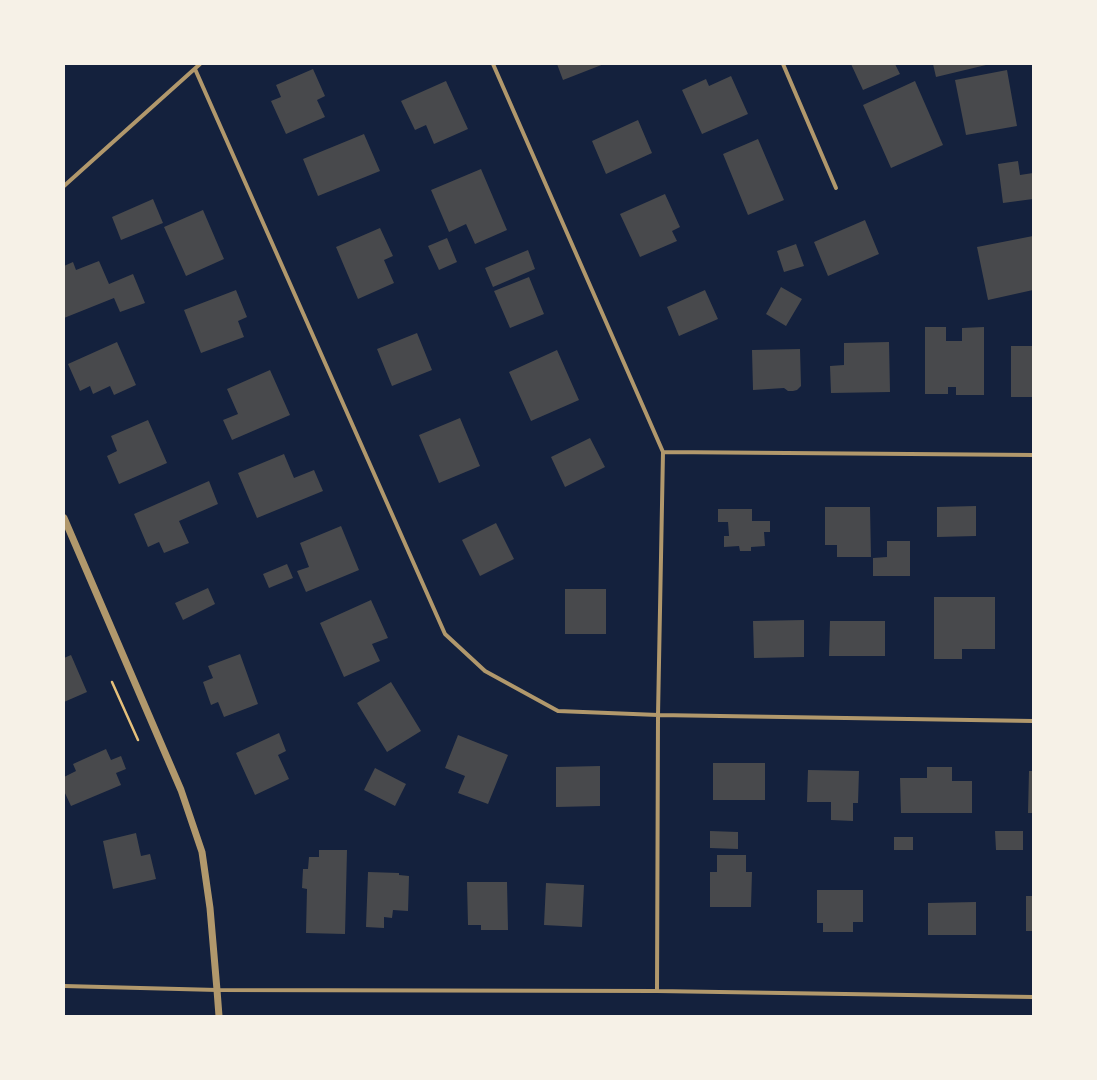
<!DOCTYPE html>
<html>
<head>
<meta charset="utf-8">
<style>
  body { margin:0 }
  #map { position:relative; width:1097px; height:1080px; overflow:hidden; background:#14213d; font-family:Manrope,sans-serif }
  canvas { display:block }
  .frame { position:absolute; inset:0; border:65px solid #f6f1e7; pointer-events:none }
</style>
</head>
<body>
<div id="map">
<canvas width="1097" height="1080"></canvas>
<div class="frame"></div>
</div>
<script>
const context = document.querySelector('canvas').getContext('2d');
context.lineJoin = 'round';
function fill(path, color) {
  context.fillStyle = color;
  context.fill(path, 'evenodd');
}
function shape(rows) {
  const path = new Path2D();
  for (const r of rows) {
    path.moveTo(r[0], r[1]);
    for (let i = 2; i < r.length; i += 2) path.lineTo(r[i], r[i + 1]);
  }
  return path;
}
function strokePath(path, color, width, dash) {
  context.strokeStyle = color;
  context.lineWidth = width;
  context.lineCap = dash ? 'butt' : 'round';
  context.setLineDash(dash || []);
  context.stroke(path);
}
fill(shape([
  [557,64,604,64,563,80],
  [851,64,895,64,900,74,863,90],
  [933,64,986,64,986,65,936,77],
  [313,69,325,96,317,100,325,117,286,134,271,101,281,97,276,85],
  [1007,70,1017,126,966,135,955,80],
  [731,76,748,114,702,134,682,90,706,79,709,86],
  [446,81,468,129,434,144,426,125,415,130,401,101],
  [915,81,943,145,891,168,863,105],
  [638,120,652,153,606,174,592,141],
  [364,134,380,171,318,196,303,159],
  [758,139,784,200,748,215,723,154],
  [1018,161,1020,175,1033,173,1033,199,1003,203,998,164],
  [481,169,507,230,475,244,466,224,449,232,431,190],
  [665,194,680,227,672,231,677,241,640,257,620,214],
  [153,199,163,223,121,240,112,217],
  [203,210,224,259,186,276,164,227],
  [865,220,879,254,828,276,814,242],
  [380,228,393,256,384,260,394,283,358,299,336,247],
  [1033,236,1033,290,988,300,977,247],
  [447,238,457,262,439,270,428,246],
  [796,244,804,266,784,272,777,251],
  [528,250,535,269,493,287,485,268],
  [99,261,109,284,133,274,145,303,120,312,114,298,64,318,64,266,73,262,76,270],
  [529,277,544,314,510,328,494,291],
  [781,287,802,299,786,326,766,314],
  [236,290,247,317,238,321,244,337,201,353,184,310],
  [705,290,718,319,679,336,667,307],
  [925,327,946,327,946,341,962,341,962,328,984,327,984,395,956,395,956,387,948,387,948,394,925,394],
  [417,333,432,370,392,386,377,349],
  [117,342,136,385,114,395,110,386,93,394,90,386,80,391,68,364],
  [889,342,890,392,831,393,830,366,844,365,844,343],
  [1011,346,1033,346,1033,397,1011,397],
  [800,349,801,386,797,390,793,391,788,391,784,388,753,390,752,350],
  [557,350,579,400,531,421,509,372],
  [270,370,290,415,232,440,223,420,238,414,227,389],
  [460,418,480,466,439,483,419,435],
  [148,420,167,463,119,484,107,456,117,451,111,436],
  [590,438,605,467,565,487,551,457],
  [284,454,294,478,314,470,323,491,257,518,238,473],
  [209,481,218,504,179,521,189,543,164,553,159,542,148,547,134,514],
  [976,506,976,536,937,537,937,507],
  [825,507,870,507,871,557,837,557,837,545,825,545],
  [718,509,752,509,752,521,770,521,770,532,764,532,765,546,751,547,751,551,740,551,739,546,724,547,724,536,729,536,728,522,718,522],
  [496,523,514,559,480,576,462,540],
  [341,526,359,570,306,592,297,571,309,567,300,543],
  [887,541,910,541,910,576,873,576,873,558,887,557],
  [287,564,293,578,269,588,263,574],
  [208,588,215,604,183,620,175,603],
  [565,589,606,589,606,634,565,634],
  [934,597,995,597,995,649,962,649,962,659,934,659],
  [371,600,388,638,372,644,380,661,344,677,320,623],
  [804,620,804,657,754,658,753,621],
  [830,621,885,621,885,656,829,656],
  [240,654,258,704,224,717,218,702,211,705,203,682,213,678,208,666],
  [71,655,87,692,64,702,64,658],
  [391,682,421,731,387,752,357,703],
  [279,733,286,751,278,755,289,779,255,795,236,753],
  [458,735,508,755,488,804,458,793,465,776,445,768],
  [106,749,111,760,121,756,126,769,116,773,121,785,71,806,64,791,64,777,76,771,73,764],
  [713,763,765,763,765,800,713,800],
  [600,766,600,806,556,807,556,767],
  [927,767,952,767,952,781,972,781,972,813,901,813,900,778,927,778],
  [375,768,406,784,395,806,364,790],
  [808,770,859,771,858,803,853,803,853,821,831,820,831,802,807,802],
  [1029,771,1033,771,1033,813,1028,813],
  [710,831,738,832,738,849,710,848],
  [995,831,1023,831,1023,850,996,850],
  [136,833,141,856,150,854,156,879,113,889,103,841],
  [894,837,913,837,913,850,894,850],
  [319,850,347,850,345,934,306,933,307,889,302,888,303,869,308,869,309,857,319,857],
  [717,855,746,855,746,872,752,872,751,907,710,907,710,872,717,872],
  [368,872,399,873,399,875,409,876,408,911,393,910,392,918,384,917,384,928,366,927],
  [467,882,507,882,508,930,481,930,481,925,468,925],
  [546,883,584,885,582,927,544,925],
  [817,890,863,890,863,922,853,922,853,932,823,932,823,923,817,923],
  [1026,896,1033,896,1033,931,1026,931],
  [976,902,976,935,928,935,928,903]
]), '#48494c');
strokePath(shape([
  [112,682,138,740]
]), '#e5c07b', 2.5);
strokePath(shape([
  [493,64,663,452,1033,455],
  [783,64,836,188],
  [195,69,445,634,485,671,558,711,658,715,1033,721],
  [64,186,200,64],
  [64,986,217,990,657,991,1033,997],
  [657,991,658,715,663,452]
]), '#b1986c', 4);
strokePath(shape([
  [64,518,181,790,202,852,210,908,217,990,219,1016]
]), '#b1986c', 7);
</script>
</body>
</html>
